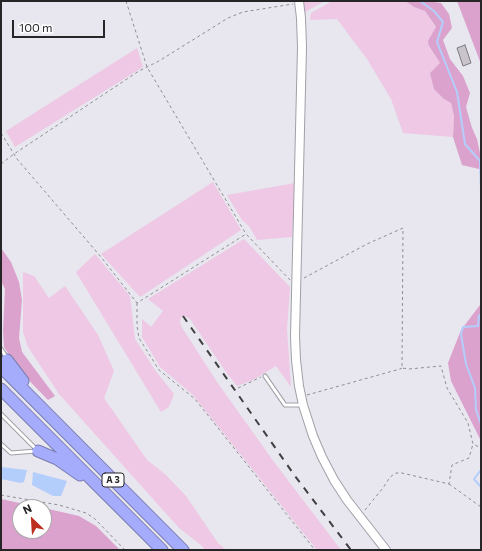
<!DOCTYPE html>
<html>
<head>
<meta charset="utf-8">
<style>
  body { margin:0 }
  #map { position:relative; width:482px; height:551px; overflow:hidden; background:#e8e6ee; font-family:Commissioner,sans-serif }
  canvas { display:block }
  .frame { position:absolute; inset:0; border:2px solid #262528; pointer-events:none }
  .north { position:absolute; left:12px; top:499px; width:40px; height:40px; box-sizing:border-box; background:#fff; border:1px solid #a8a8a9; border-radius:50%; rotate:335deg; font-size:11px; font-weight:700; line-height:16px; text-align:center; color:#262528 }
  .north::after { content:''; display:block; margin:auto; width:14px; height:18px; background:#bd3020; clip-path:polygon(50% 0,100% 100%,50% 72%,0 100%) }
  .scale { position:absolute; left:12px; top:20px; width:93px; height:18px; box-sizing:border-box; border:2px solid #262528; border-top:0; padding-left:5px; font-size:12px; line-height:14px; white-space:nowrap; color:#262528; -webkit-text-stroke:3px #fff; paint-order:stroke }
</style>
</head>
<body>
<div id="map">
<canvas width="482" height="551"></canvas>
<div class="frame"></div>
<div class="north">N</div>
<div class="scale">100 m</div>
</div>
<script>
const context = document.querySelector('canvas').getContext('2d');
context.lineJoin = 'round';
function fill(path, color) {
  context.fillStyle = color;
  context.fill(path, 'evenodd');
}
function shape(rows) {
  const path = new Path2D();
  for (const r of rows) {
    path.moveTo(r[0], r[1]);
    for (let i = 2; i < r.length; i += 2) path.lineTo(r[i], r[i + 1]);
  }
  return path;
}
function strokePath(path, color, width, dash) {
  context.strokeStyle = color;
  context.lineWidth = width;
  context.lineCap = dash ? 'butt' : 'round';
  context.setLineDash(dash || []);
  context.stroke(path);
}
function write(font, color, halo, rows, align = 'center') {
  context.font = font + ' Commissioner,sans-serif';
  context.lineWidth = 3;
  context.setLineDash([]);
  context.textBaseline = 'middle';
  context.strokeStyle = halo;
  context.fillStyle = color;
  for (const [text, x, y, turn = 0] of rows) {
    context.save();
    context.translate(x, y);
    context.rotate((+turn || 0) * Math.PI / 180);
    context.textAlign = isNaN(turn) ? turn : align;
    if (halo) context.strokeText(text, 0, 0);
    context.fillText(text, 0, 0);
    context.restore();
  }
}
fill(shape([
  [303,1,325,1,305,12],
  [332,1,405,1,414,7,425,11,436,28,429,47,440,63,444,99,451,103,454,116,453,137,403,133,391,99,367,59,337,19,310,20,311,13],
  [137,48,143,67,15,147,6,131],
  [213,182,241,230,140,297,101,254],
  [295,183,292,237,257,240,249,226,242,220,227,195],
  [244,239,290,287,287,329,291,387,276,366,253,380,237,386,226,372,190,319,185,316,181,317,180,321,181,326,217,382,274,462,341,550,317,550,193,395,160,367,142,337,142,319,151,327,163,311,148,299],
  [95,254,130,296,135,339,155,370,174,394,169,407,161,412,76,272],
  [23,272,34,276,49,298,65,286,98,335,114,371,104,398,147,460,165,474,186,496,218,543,226,550,205,550,201,545,179,528,59,394,28,347,23,332]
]), '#eec8e4');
fill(shape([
  [405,1,428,1,441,3,449,14,452,28,443,40,450,59,463,76,470,93,466,107,472,128,477,139,481,158,479,169,462,165,453,137,454,116,451,103,444,99,434,89,430,73,440,63,429,46,428,41,436,27,425,11,414,7],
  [457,1,481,1,481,64],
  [481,230,481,441,451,381,448,363,461,330,480,305],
  [1,248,11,262,19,282,22,300,19,338,22,352,55,396,48,400,17,368,4,347,3,331,5,289,1,281],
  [1,499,38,507,20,507,20,531,44,531,44,508,79,516,96,526,120,550,1,550]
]), '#daa2cd');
fill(shape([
  [1,467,27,470,24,482,21,483,1,479],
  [33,472,67,481,61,496,53,496,32,485]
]), '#b4cefc');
strokePath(shape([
  [420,1,434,11,443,22,437,42,457,92,465,144,480,161,481,190],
  [481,314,479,316,478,326,463,327,461,334,466,364,475,388,476,410,481,424],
  [481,470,474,479,481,487]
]), '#b4cefc', 2);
const building = shape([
  [465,45,471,63,463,66,457,48,465,45]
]);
fill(building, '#c9c4cc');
strokePath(building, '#7e7a80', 1);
const lane = shape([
  [1,349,7,358],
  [265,376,285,405,301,405],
  [1,414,36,449],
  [1,444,11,453,36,451]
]);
const secondary = shape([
  [299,1,301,18,302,47,295,336,296,360,299,386,303,405,313,436,322,457,334,480,347,500,386,550]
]);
const highway = shape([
  [7,360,23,381],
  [1,367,183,550],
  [1,389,162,550],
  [38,451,57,459,80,475]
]);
strokePath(lane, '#a19fa7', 5);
strokePath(secondary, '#a19fa7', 10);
strokePath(highway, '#797db1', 13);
strokePath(shape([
  [126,1,147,67,246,234],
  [1,133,17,159,101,257,137,303,246,234,290,280],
  [1,164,14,154,139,71,159,61,228,18,243,12,293,4],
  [304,278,367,244,403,228,402,368,409,369,441,366,447,388,468,423,473,444,481,448],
  [137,303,137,326,139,338,159,370,195,399,315,550],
  [238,388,261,377],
  [307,395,400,369,402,368],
  [449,484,481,507],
  [1,495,59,505,86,513,94,518,125,550],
  [365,510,383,488,390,477,396,473,402,473,449,484,452,465,469,458,473,444]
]), '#8e8d92', 1, [3, 3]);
strokePath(lane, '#fff', 3);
strokePath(secondary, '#fff', 8);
strokePath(highway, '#a5acfb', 11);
strokePath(shape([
  [183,316,295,476,351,550]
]), '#403f42', 2, [7, 7]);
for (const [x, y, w] of [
  [113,480,22]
]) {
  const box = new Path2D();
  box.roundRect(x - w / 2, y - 7, w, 14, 3);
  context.fillStyle = '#fff';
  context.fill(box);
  strokePath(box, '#262528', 1);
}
write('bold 9px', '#262528', null, [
  ["A 3",113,480]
]);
</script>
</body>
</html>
